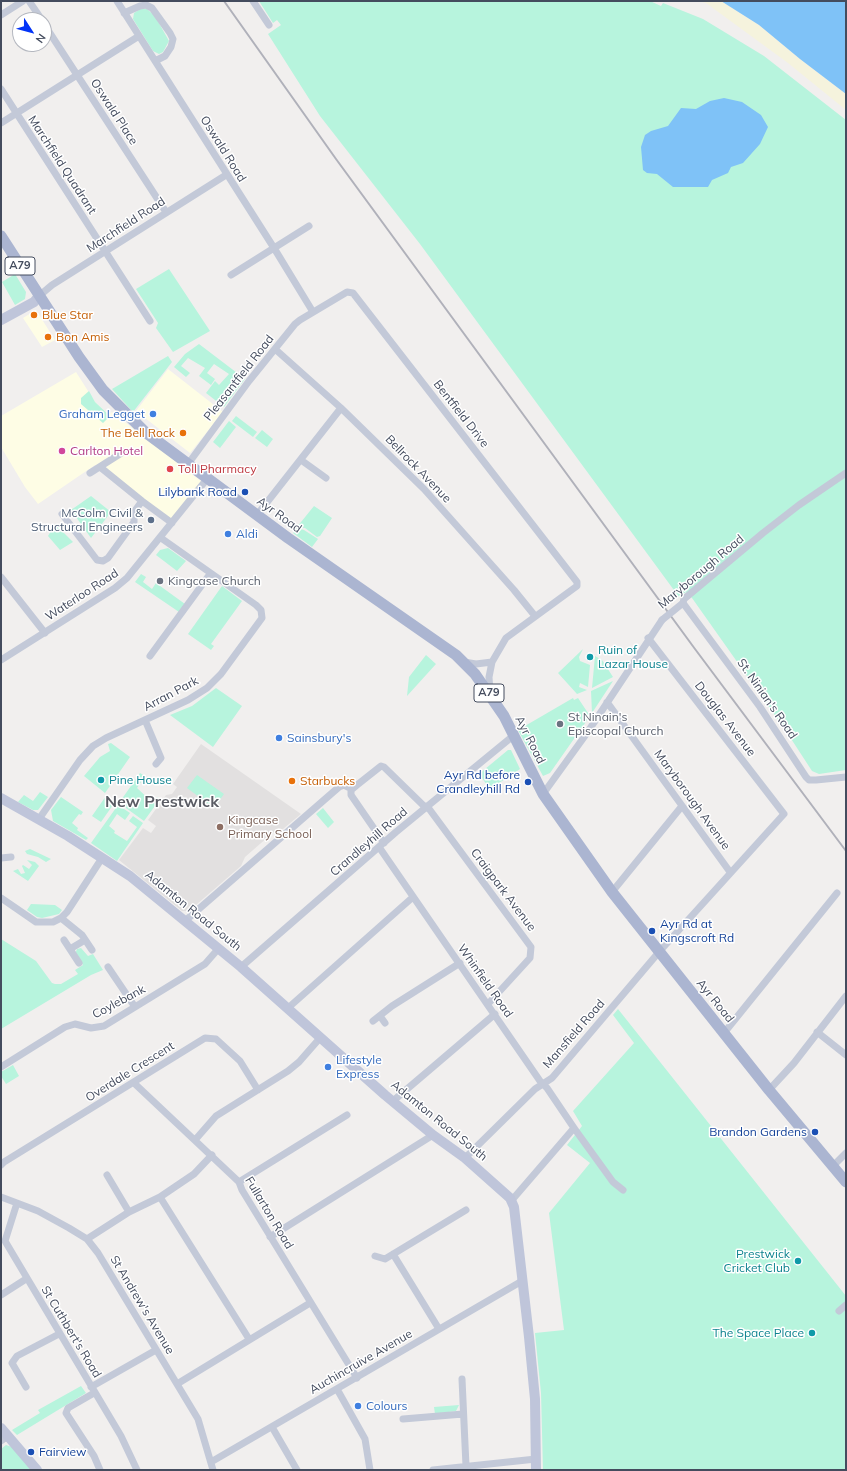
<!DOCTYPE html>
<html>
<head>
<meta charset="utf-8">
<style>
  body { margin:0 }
  #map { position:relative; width:847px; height:1471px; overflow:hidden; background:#f1efee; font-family:Mulish,sans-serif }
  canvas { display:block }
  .frame { position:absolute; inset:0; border:2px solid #444c5e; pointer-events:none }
  .north { position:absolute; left:12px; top:12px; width:40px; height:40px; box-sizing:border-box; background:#fff; border:1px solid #b4b7bf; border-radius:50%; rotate:126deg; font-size:11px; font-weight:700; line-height:16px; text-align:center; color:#444c5e }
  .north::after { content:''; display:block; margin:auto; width:14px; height:18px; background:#0334f7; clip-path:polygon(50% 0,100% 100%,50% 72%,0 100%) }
</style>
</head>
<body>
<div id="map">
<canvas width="847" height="1471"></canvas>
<div class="frame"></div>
<div class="north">N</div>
</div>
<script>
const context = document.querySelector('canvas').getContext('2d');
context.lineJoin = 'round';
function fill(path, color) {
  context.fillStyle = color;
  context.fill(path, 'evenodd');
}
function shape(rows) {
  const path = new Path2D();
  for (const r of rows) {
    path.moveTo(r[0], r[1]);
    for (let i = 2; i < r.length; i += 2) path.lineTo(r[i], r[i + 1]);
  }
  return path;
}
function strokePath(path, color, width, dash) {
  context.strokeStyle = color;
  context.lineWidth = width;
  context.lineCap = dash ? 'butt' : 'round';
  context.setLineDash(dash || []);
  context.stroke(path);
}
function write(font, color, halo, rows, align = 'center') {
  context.font = font + ' Mulish,sans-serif';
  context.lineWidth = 3;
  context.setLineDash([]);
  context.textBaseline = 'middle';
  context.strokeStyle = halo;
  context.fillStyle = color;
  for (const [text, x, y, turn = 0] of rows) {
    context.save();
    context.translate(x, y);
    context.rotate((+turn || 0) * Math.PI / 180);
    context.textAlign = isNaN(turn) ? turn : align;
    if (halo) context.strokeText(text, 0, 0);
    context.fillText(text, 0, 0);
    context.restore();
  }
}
fill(shape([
  [36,310,55,340,42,347,23,318],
  [168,369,223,412,190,453,136,411],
  [76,372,95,402,109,415,112,412,202,482,171,520,95,465,38,504,25,487,1,447,1,416]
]), '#fefde5');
fill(shape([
  [201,744,301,814,283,829,276,830,245,857,241,866,189,911,182,911,119,860,143,828,151,833,156,826,148,820,166,795,172,794,177,787,173,784]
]), '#e2e0e0');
fill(shape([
  [259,1,650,1,661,6,663,3,703,19,764,56,846,120,846,770,819,774,812,771,786,731,692,598,686,592,679,597,420,244,320,116,268,34,281,25,277,20,273,23],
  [142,8,147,9,155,16,169,41,163,52,159,54,153,51,133,19,134,13],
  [169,269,210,331,173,352,156,328,158,323,136,289],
  [15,274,26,292,25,299,15,305,2,282],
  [199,344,245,379,224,407,206,393,215,381,219,385,229,374,214,364,207,373,215,379,211,385,199,376,205,368,188,358,181,366,190,373,186,377,174,367,185,354],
  [168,356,172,362,133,412,112,389],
  [89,391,95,402,110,416,103,423,81,404,81,398],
  [236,416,257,432,253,437,232,421],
  [229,421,236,427,220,448,213,442],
  [262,430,273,439,267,447,255,438],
  [91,496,111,512,91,538,71,510],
  [314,506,332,518,320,536,317,537,305,528,297,527],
  [55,524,73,542,60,550,48,536],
  [297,528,304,530,318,539,312,547,293,533],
  [168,548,186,561,177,571,156,555,160,550],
  [141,574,146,577,143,582,152,589,156,583,185,604,179,612,135,582],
  [222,586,242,601,211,644,214,646,211,650,188,634],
  [583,649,579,657,580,661,590,665,588,687,580,683,579,687,587,690,577,694,558,673],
  [426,655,436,664,407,696,409,677],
  [595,656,602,660,613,677,592,688],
  [613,681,592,713,591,691],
  [216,688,242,706,213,747,170,715,192,706],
  [573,698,574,700,578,698,590,716,550,773,543,776,518,730],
  [111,743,130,757,105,793,84,776,100,757,110,751,108,744],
  [508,750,511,750,520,769,490,789,479,774],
  [140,773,145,776,137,788,153,803,157,797,160,799,144,821,119,803],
  [197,775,224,794,214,808,187,788],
  [40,792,48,797,38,810,33,810,18,802,24,795,33,801],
  [106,796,115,802,101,822,92,816],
  [61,797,83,812,81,815,79,814,72,823,78,828,77,830,88,838,86,840,53,821,51,810],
  [118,805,130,813,125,820,117,814,109,826,115,831,114,833,127,841,137,827,129,821,133,816,143,823,117,861,91,843],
  [323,808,334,822,328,828,316,814],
  [30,849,51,859,46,862,38,857,27,854,25,851],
  [27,860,35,862,39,866,28,881,13,871,18,869,21,874,25,873,22,866,23,865,29,869,32,865],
  [31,904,55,905,62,910,59,914,42,918,37,917,27,910],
  [1,939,36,961,52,983,55,984,61,984,78,974,75,970,83,965,75,954,77,949,81,948,88,956,93,954,103,970,91,975,1,1029],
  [618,1009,846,1296,846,1470,543,1470,541,1393,535,1333,564,1330,549,1213,590,1163,567,1145,582,1126,573,1111,634,1043,613,1015],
  [13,1065,19,1076,6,1084,1,1076,1,1072],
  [81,1386,86,1393,17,1435,12,1430,40,1413,38,1410],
  [459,1405,456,1411,435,1414,434,1407],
  [6,1445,12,1447,32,1470,1,1470,1,1449]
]), '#b7f4dd');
fill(shape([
  [698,1,721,1,759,25,800,59,846,94,846,110,788,63,706,3]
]), '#f5f3dd');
fill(shape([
  [721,1,846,1,846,94,800,59,759,25],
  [724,98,742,102,761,115,768,127,760,144,743,163,731,167,728,173,712,180,708,187,673,187,657,174,647,173,643,170,641,147,645,135,651,131,668,126,681,108,696,109,710,101]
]), '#7fc2f7');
strokePath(shape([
  [29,1,42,20],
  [117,1,274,248,313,312],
  [253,1,269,25],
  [124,13,140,6,146,5,152,8,170,33,173,39,171,47,165,56,155,61],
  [1,15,23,1],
  [44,24,166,212],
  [1,89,150,321],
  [1,123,139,36],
  [231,275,309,226],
  [39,296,52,285,226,175],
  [275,349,341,408,424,489,514,590,535,616],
  [301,460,326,478],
  [188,464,249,381,295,324,300,320,347,292,353,293,577,582,577,586,506,638,492,662,489,677,490,693],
  [100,467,142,501,172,523],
  [90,473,123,452],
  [846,473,799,505,763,533,684,599,683,603,760,707,806,777,809,780,816,780,846,777],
  [62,514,97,560,103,561,108,558,134,522,134,512,142,501],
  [257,515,341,408],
  [1,577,45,633],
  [150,656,210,574],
  [1,660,115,588,127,578,207,479],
  [464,662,476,664,492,662],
  [607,702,730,872],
  [145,720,161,758,156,764],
  [543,794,587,733,662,620],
  [427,806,531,947,530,958,488,1004],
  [39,819,80,760,93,746,106,738,188,700,207,688,221,674,262,618,261,610,256,605,161,538],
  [384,843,351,795,351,790,357,785,381,766,384,767,426,808],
  [379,847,540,1081,547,1088,574,1128,613,1182,623,1190],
  [1,858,11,857],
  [612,892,682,806],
  [1,898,36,922,53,922,61,918,67,912,102,858],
  [61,918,82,935,92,950],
  [185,921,339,787,344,785,352,789],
  [64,940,79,963],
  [70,949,85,940],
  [108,967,135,1007],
  [241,967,396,832,513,736],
  [288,1008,413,897],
  [380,1016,385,1023],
  [373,1021,392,1006,460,963],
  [817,1032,846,1055],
  [724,1033,837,893],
  [1,1067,65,1027,75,1024,91,1028,104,1026,205,964,219,948],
  [134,1083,239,1182,242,1190,357,1378],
  [769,1090,794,1063,846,996],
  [393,1101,495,1014],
  [195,1140,216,1116,288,1071,299,1062,320,1038],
  [465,1158,535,1089,552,1078,659,952,784,814,648,638],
  [1,1165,4,1162,205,1038,216,1039,240,1061,258,1090],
  [833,1166,846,1153],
  [107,1175,129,1212],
  [239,1182,347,1115],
  [1,1197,38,1211,69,1228,87,1239,98,1253,198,1419,213,1470],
  [160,1197,249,1339],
  [512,1200,574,1128],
  [17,1203,5,1241,121,1436,137,1470],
  [270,1237,433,1135],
  [87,1239,129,1212,160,1197,194,1174,212,1155],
  [393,1254,439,1329],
  [375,1256,385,1259,466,1210],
  [1,1295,26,1279],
  [839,1311,846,1305],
  [462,1379,466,1466],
  [177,1384,310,1303],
  [26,1387,12,1363,17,1356,59,1334],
  [91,1387,156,1350],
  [337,1389,365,1439,370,1470],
  [94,1393,68,1408,66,1413,94,1456,100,1470],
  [403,1419,463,1414],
  [272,1427,297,1470],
  [1,1441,8,1436],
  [211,1462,522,1281],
  [433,1470,536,1459]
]), '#c3c9d8', 7);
strokePath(shape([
  [1,320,34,302,39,296],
  [1,798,68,836,130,876,241,967,385,1095,433,1135,465,1158,510,1198,514,1207,529,1337,535,1399,536,1470],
  [1,1428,37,1470]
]), '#bfc5da', 10);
strokePath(shape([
  [1,236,79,357,103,390,145,432,288,538,456,655,475,674,504,716,543,794,612,892,769,1090,846,1182]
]), '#abb5d1', 11);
strokePath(shape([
  [224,1,336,159,695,649,846,851]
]), '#b0b1ba', 2);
strokePath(shape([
  [662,620,683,603]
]), '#c3c9d8', 7);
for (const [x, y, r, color] of [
  [34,315,4,"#e8710a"],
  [48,337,4,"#e8710a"],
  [153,414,4,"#3f7fe0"],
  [183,433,4,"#e8710a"],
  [62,451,4,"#d1479c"],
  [170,469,4,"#e0444e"],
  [245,492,4,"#1a4fb4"],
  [151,520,4,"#5c6f8a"],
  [228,534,4,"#3f7fe0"],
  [160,581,4,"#6b7280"],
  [590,657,4,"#0f9aa8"],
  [560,724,4,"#6b7280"],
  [279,738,4,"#3f7fe0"],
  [101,780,4,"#0f9aa8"],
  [292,781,4,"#e8710a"],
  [528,782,4,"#1a4fb4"],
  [220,827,4,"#8d6e63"],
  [652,931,4,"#1a4fb4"],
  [328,1067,4,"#3f7fe0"],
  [815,1132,4,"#1a4fb4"],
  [798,1261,4,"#0f9aa8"],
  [812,1333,4,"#0f9aa8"],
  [358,1406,4,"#3f7fe0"],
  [31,1452,4,"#1a4fb4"]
]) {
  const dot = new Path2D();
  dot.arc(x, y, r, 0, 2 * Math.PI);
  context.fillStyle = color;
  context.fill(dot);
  strokePath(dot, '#fff', 1.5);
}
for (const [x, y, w] of [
  [20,266,30],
  [489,693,30]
]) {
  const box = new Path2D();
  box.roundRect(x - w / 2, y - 9, w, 18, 3);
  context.fillStyle = '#fff';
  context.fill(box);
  strokePath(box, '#444c5e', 1);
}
write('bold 11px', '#444c5e', null, [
  ["A79",20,266],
  ["A79",489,693]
]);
write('12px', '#444c5e', '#fff', [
  ["Oswald Place",114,112,57],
  ["Oswald Road",223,149,58],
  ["Marchfield Quadrant",62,165,57],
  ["Marchfield Road",126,225,-33],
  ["Pleasantfield Road",239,378,-52],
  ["Bentfield Drive",461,414,52],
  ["Bellrock Avenue",418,469,46],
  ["Ayr Road",279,515,36],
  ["Maryborough Road",701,572,-40],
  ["Waterloo Road",82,595,-33],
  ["Arran Park",171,694,-28],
  ["St. Ninian's Road",767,699,55],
  ["Douglas Avenue",725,719,52],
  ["Ayr Road",530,740,63],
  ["Maryborough Avenue",692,800,54],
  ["Crandleyhill Road",369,842,-41],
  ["Craigpark Avenue",503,890,53],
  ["Adamton Road South",193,911,39],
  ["Whinfield Road",485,981,55],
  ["Ayr Road",715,1001,51],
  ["Coylebank",119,1002,-28],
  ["Mansfield Road",574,1034,-49],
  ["Overdale Crescent",130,1072,-32],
  ["Adamton Road South",439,1121,39],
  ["Fullarton Road",269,1213,59],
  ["St Andrew's Avenue",142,1305,59],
  ["St Cuthbert's Road",71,1332,59],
  ["Auchincruive Avenue",361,1362,-30]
]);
write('12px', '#c56008', '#fff', [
  ["Blue Star",42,315],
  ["Bon Amis",56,337],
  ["The Bell Rock",175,433,"right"],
  ["Starbucks",300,781]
], 'left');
write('12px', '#366cbe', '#fff', [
  ["Graham Legget",145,414,"right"],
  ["Aldi",236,534],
  ["Sainsbury's",287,738],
  ["Lifestyle",336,1060],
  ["Express",336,1074],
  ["Colours",366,1406]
], 'left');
write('12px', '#b23c85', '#fff', [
  ["Carlton Hotel",70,451]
], 'left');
write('12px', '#be3a42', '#fff', [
  ["Toll Pharmacy",178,469]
], 'left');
write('12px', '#164399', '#fff', [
  ["Lilybank Road",237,492],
  ["Ayr Rd before",520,775],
  ["Crandleyhill Rd",520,789],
  ["Ayr Rd at",660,924,"left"],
  ["Kingscroft Rd",660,938,"left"],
  ["Brandon Gardens",807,1132],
  ["Fairview",39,1452,"left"]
], 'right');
write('12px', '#4e5e75', '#fff', [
  ["McColm Civil &",143,513],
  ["Structural Engineers",143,527]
], 'right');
write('12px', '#5b616d', '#fff', [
  ["Kingcase Church",168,581],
  ["St Ninain's",568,717],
  ["Episcopal Church",568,731]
], 'left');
write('12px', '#0d838f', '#fff', [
  ["Ruin of",598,650],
  ["Lazar House",598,664],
  ["Pine House",109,780],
  ["Prestwick",790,1254,"right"],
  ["Cricket Club",790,1268,"right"],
  ["The Space Place",804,1333,"right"]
], 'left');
write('12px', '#785e54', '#fff', [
  ["Kingcase",228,820],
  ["Primary School",228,834]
], 'left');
write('bold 16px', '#5a5c64', '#fff', [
  ["New Prestwick",162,802]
]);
</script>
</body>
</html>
